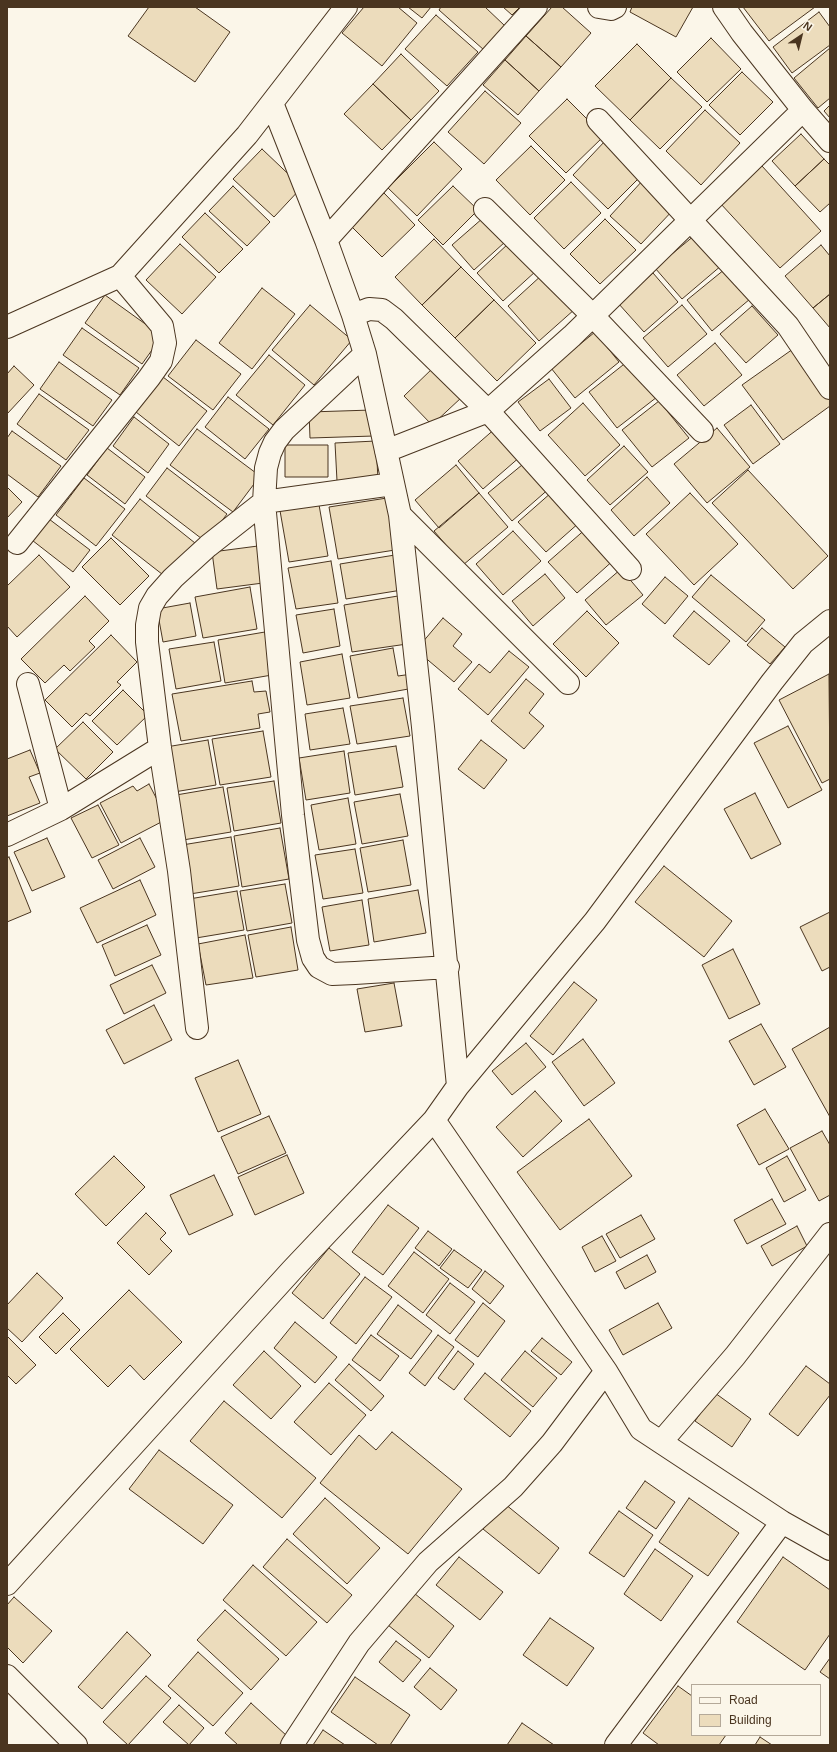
<!DOCTYPE html>
<html>
<head>
<meta charset="utf-8">
<style>
  body { margin:0 }
  #map { position:relative; width:837px; height:1752px; overflow:hidden; background:#fbf6e9; font-family:Arial,sans-serif }
  canvas { display:block }
  .frame { position:absolute; inset:0; border:8px solid #4a3520; pointer-events:none }
  .legend { position:absolute; left:691px; top:1684px; width:130px; height:52px; box-sizing:border-box; background:#fbf6e9; border:1px solid #b4a999; margin:0; padding:5px 7px; list-style:none; font-size:12px; color:#4a3520 }
  .legend li { display:flex; align-items:center; gap:8px; height:20px }
  .legend b { width:20px; border:1px solid #b4a999 }
  .north { position:absolute; left:781px; top:16px; width:40px; height:40px; -webkit-text-stroke:3px #fbf6e9; paint-order:stroke; rotate:35deg; font-size:11px; font-weight:700; line-height:16px; text-align:center; color:#4a3520 }
  .north::after { content:''; display:block; margin:auto; width:14px; height:18px; background:#4a3520; clip-path:polygon(50% 0,100% 100%,50% 72%,0 100%) }
</style>
</head>
<body>
<div id="map">
<canvas width="837" height="1752"></canvas>
<div class="frame"></div>
<ul class="legend">
<li><b style="height:5px;background:#fbf6e9"></b>Road</li>
<li><b style="height:11px;background:#ecdcbc"></b>Building</li>
</ul>
<div class="north">N</div>
</div>
<script>
const context = document.querySelector('canvas').getContext('2d');
context.lineJoin = 'round';
function fill(path, color) {
  context.fillStyle = color;
  context.fill(path, 'evenodd');
}
function shape(rows) {
  const path = new Path2D();
  for (const r of rows) {
    path.moveTo(r[0], r[1]);
    for (let i = 2; i < r.length; i += 2) path.lineTo(r[i], r[i + 1]);
  }
  return path;
}
function strokePath(path, color, width, dash) {
  context.strokeStyle = color;
  context.lineWidth = width;
  context.lineCap = dash ? 'butt' : 'round';
  context.setLineDash(dash || []);
  context.stroke(path);
}
const building = shape([
  [149,7,195,7,230,32,195,82,128,36,149,7],
  [364,7,398,7,417,23,382,66,342,33,364,7],
  [408,7,431,7,422,18,408,7],
  [441,7,485,7,505,26,484,50,439,10,441,7],
  [503,7,520,7,512,15,503,7],
  [552,7,562,7,591,33,561,67,526,36,552,7],
  [632,7,693,7,676,37,630,12,632,7],
  [743,7,815,7,769,41,743,7],
  [819,12,830,27,830,45,792,73,773,47,819,12],
  [436,15,478,52,447,86,405,49,436,15],
  [526,36,561,67,539,91,505,60,526,36],
  [711,38,741,69,707,102,677,72,711,38],
  [637,44,671,78,630,120,595,86,637,44],
  [830,48,830,98,818,108,794,78,830,48],
  [401,54,439,91,411,120,373,84,401,54],
  [505,60,539,91,518,115,483,85,505,60],
  [742,72,773,102,740,135,709,105,742,72],
  [671,78,702,107,660,149,630,120,671,78],
  [373,84,411,120,382,150,344,114,373,84],
  [485,91,521,123,484,164,448,132,485,91],
  [567,99,604,136,566,173,529,136,567,99],
  [830,105,830,118,824,111,830,105],
  [705,110,740,143,701,185,666,151,705,110],
  [801,134,824,159,795,186,772,161,801,134],
  [606,140,642,175,608,209,573,175,606,140],
  [434,142,462,169,417,216,388,188,434,142],
  [531,146,565,180,530,215,496,180,531,146],
  [262,149,302,187,274,217,233,179,262,149],
  [824,159,830,165,830,203,820,212,795,186,824,159],
  [762,166,821,231,780,268,720,203,762,166],
  [644,179,675,208,641,244,610,216,644,179],
  [571,182,601,213,564,249,534,218,571,182],
  [233,186,270,222,247,246,209,211,233,186],
  [453,186,478,210,443,245,418,220,453,186],
  [384,193,415,225,382,257,351,226,384,193],
  [205,213,243,249,219,273,182,237,205,213],
  [483,218,505,242,474,270,452,245,483,218],
  [605,219,636,250,600,284,570,254,605,219],
  [695,235,722,265,682,299,655,268,695,235],
  [434,239,461,267,422,305,395,277,434,239],
  [509,243,536,271,503,301,477,273,509,243],
  [180,244,216,277,182,314,146,280,180,244],
  [821,245,830,256,830,294,813,308,785,276,821,245],
  [461,267,494,300,455,338,422,305,461,267],
  [725,269,750,299,712,331,687,300,725,269],
  [653,273,678,302,644,332,618,303,653,273],
  [543,274,575,309,539,341,508,306,543,274],
  [262,288,295,314,252,369,219,343,262,288],
  [830,294,830,328,813,308,830,294],
  [105,295,162,336,142,364,85,323,105,295],
  [494,300,536,343,497,381,455,338,494,300],
  [310,305,352,340,314,385,272,350,310,305],
  [682,305,707,334,668,367,643,338,682,305],
  [752,306,778,335,746,363,720,334,752,306],
  [82,328,139,368,120,395,63,355,82,328],
  [595,332,619,362,575,398,551,368,595,332],
  [196,340,241,374,213,410,168,376,196,340],
  [715,343,742,375,704,406,677,375,715,343],
  [793,349,830,399,830,406,783,440,742,385,793,349],
  [269,355,305,385,273,425,236,395,269,355],
  [628,361,657,397,617,428,589,392,628,361],
  [59,362,112,400,93,426,40,389,59,362],
  [14,366,34,385,7,414,7,374,14,366],
  [434,367,462,397,432,425,404,396,434,367],
  [163,377,207,411,179,446,136,412,163,377],
  [549,379,571,408,540,431,518,402,549,379],
  [39,394,89,430,66,460,17,424,39,394],
  [228,397,269,429,245,459,205,427,228,397],
  [659,401,689,438,652,467,622,430,659,401],
  [583,403,620,445,585,476,548,435,583,403],
  [751,405,780,444,753,464,724,425,751,405],
  [372,410,374,436,310,438,309,412,372,410],
  [134,417,169,444,148,473,113,446,134,417],
  [497,427,521,456,483,489,458,461,497,427],
  [717,428,750,467,707,503,674,464,717,428],
  [197,429,260,476,233,512,170,465,197,429],
  [12,431,61,466,38,497,7,474,7,438,12,431],
  [376,441,378,480,337,481,335,443,376,441],
  [285,445,328,445,328,477,285,477,285,445],
  [624,446,648,472,610,505,587,480,624,446],
  [107,448,145,477,125,504,87,475,107,448],
  [528,460,551,487,512,521,488,493,528,460],
  [456,465,479,493,439,528,415,500,456,465],
  [167,468,227,514,206,542,146,496,167,468],
  [748,470,828,556,793,589,712,503,748,470],
  [647,477,670,503,634,536,611,510,647,477],
  [84,478,125,509,96,546,56,515,84,478],
  [7,487,22,502,7,518,7,487],
  [552,492,580,522,546,552,518,522,552,492],
  [479,493,508,527,463,565,434,531,479,493],
  [690,493,738,544,694,585,646,534,690,493],
  [387,498,395,550,338,559,329,507,387,498],
  [140,499,195,543,167,578,112,535,140,499],
  [318,499,328,556,289,562,279,505,318,499],
  [45,516,90,550,73,572,28,537,45,516],
  [588,527,616,558,577,593,548,562,588,527],
  [513,531,541,561,503,595,476,564,513,531],
  [111,538,149,576,120,605,82,567,111,538],
  [258,546,263,583,217,589,212,552,258,546],
  [39,555,70,587,17,637,7,626,7,586,39,555],
  [395,555,402,590,346,599,340,564,395,555],
  [331,561,338,603,296,609,288,568,331,561],
  [621,569,643,595,606,625,585,600,621,569],
  [545,574,565,598,533,626,512,601,545,574],
  [711,575,765,620,746,642,692,597,711,575],
  [665,577,688,596,665,624,642,604,665,577],
  [250,587,257,629,203,638,195,597,250,587],
  [85,596,109,621,89,641,95,647,70,671,64,665,45,683,21,659,85,596],
  [398,596,407,644,352,652,344,605,398,596],
  [190,603,196,636,163,642,157,609,190,603],
  [334,609,340,646,303,653,296,615,334,609],
  [587,611,619,643,586,677,553,644,587,611],
  [694,611,730,641,709,665,673,636,694,611],
  [443,618,462,634,453,646,472,662,454,682,416,650,443,618],
  [762,628,785,647,770,664,747,645,762,628],
  [265,632,272,675,225,683,218,640,265,632],
  [111,635,137,662,117,682,121,685,90,716,86,713,72,727,45,700,111,635],
  [214,642,221,681,176,689,169,649,214,642],
  [393,648,398,676,412,674,414,688,358,698,350,656,393,648],
  [509,651,529,667,488,715,458,689,479,664,490,673,509,651],
  [342,654,350,698,307,705,300,662,342,654],
  [829,674,830,779,822,783,779,700,829,674],
  [526,679,544,694,529,713,544,726,524,749,491,721,526,679],
  [252,681,254,692,266,691,270,712,258,714,260,728,181,741,172,694,252,681],
  [123,690,148,715,117,745,92,721,123,690],
  [403,698,410,736,357,744,350,706,403,698],
  [343,708,350,744,310,750,305,714,343,708],
  [83,722,113,752,86,779,55,749,83,722],
  [788,726,822,790,788,808,754,743,788,726],
  [263,731,271,777,220,785,212,739,263,731],
  [208,740,216,785,174,792,166,747,208,740],
  [481,740,507,760,484,789,458,769,481,740],
  [396,746,403,787,355,795,348,753,396,746],
  [30,750,40,773,29,777,40,803,7,816,7,759,30,750],
  [344,751,350,793,306,800,299,758,344,751],
  [274,781,281,823,234,831,227,788,274,781],
  [149,784,167,819,121,843,100,803,133,786,137,791,149,784],
  [223,787,231,832,183,840,176,795,223,787],
  [755,793,781,844,751,859,724,809,755,793],
  [400,794,408,836,362,844,354,802,400,794],
  [348,798,356,844,319,850,311,805,348,798],
  [98,805,119,845,92,858,71,818,98,805],
  [280,828,289,879,242,887,234,836,280,828],
  [231,837,239,886,190,894,182,845,231,837],
  [47,838,65,877,32,891,14,852,47,838],
  [140,838,155,867,113,889,98,860,140,838],
  [403,840,411,885,368,892,360,848,403,840],
  [355,849,363,893,323,899,315,855,355,849],
  [9,857,31,912,7,922,7,858,9,857],
  [664,866,732,921,704,957,635,902,664,866],
  [140,880,156,915,97,943,80,908,140,880],
  [285,884,292,923,247,931,240,891,285,884],
  [418,890,426,933,374,942,368,899,418,890],
  [237,891,244,930,196,938,189,899,237,891],
  [362,900,369,945,330,951,322,907,362,900],
  [830,912,830,967,822,971,800,927,830,912],
  [147,925,161,955,115,976,102,945,147,925],
  [291,927,298,970,256,977,248,935,291,927],
  [245,935,253,978,206,985,198,944,245,935],
  [733,949,760,1004,729,1019,702,965,733,949],
  [152,965,166,993,124,1014,110,985,152,965],
  [574,982,597,1000,553,1055,530,1036,574,982],
  [394,983,402,1026,365,1032,357,989,394,983],
  [154,1005,172,1040,124,1064,106,1030,154,1005],
  [761,1024,786,1067,754,1085,729,1041,761,1024],
  [830,1027,830,1117,792,1049,830,1027],
  [583,1039,615,1083,584,1106,552,1062,583,1039],
  [526,1043,546,1067,512,1095,492,1071,526,1043],
  [238,1060,261,1114,218,1132,195,1078,238,1060],
  [535,1091,562,1121,523,1157,496,1127,535,1091],
  [765,1109,789,1149,759,1165,737,1125,765,1109],
  [269,1116,286,1153,238,1174,221,1137,269,1116],
  [589,1119,632,1176,560,1230,517,1172,589,1119],
  [822,1131,830,1145,830,1195,819,1201,790,1148,822,1131],
  [287,1155,304,1193,255,1215,238,1177,287,1155],
  [114,1156,145,1187,106,1226,75,1194,114,1156],
  [787,1156,806,1190,784,1202,766,1168,787,1156],
  [214,1175,233,1215,189,1235,170,1195,214,1175],
  [772,1199,786,1224,747,1244,734,1220,772,1199],
  [388,1205,419,1228,383,1275,352,1252,388,1205],
  [146,1213,166,1233,160,1239,172,1251,149,1275,117,1243,146,1213],
  [641,1215,655,1239,620,1258,606,1234,641,1215],
  [797,1226,807,1246,772,1266,761,1246,797,1226],
  [428,1231,452,1249,439,1266,415,1248,428,1231],
  [602,1236,616,1261,595,1272,582,1247,602,1236],
  [329,1248,360,1274,323,1319,292,1293,329,1248],
  [454,1250,482,1270,468,1288,440,1268,454,1250],
  [414,1252,449,1279,423,1313,388,1286,414,1252],
  [647,1255,656,1272,625,1289,616,1272,647,1255],
  [485,1271,504,1286,490,1304,472,1289,485,1271],
  [37,1273,63,1298,22,1342,7,1328,7,1305,37,1273],
  [365,1277,392,1297,356,1344,330,1323,365,1277],
  [450,1283,475,1302,450,1334,426,1315,450,1283],
  [129,1290,182,1342,144,1380,130,1365,108,1387,70,1349,129,1290],
  [483,1303,505,1321,478,1357,455,1340,483,1303],
  [658,1303,672,1328,623,1355,609,1330,658,1303],
  [398,1305,432,1331,411,1359,377,1334,398,1305],
  [63,1313,80,1330,56,1354,39,1337,63,1313],
  [295,1322,337,1357,315,1383,274,1348,295,1322],
  [371,1335,399,1356,380,1381,352,1360,371,1335],
  [438,1335,454,1347,425,1386,409,1373,438,1335],
  [7,1336,36,1365,16,1384,7,1375,7,1336],
  [542,1338,572,1362,561,1375,531,1351,542,1338],
  [264,1351,301,1386,271,1419,233,1385,264,1351],
  [458,1351,474,1364,454,1390,438,1378,458,1351],
  [525,1351,557,1378,533,1407,501,1380,525,1351],
  [349,1364,384,1396,371,1411,335,1380,349,1364],
  [806,1366,830,1384,830,1395,798,1436,769,1414,806,1366],
  [485,1373,531,1411,510,1437,464,1399,485,1373],
  [329,1383,366,1415,331,1455,294,1422,329,1383],
  [715,1393,751,1419,732,1447,695,1421,715,1393],
  [224,1401,316,1478,282,1518,190,1441,224,1401],
  [392,1432,462,1489,408,1554,320,1483,359,1435,376,1450,392,1432],
  [159,1450,233,1505,203,1544,129,1489,159,1450],
  [645,1481,675,1502,656,1529,626,1508,645,1481],
  [325,1498,380,1548,347,1584,293,1534,325,1498],
  [689,1498,739,1533,708,1576,659,1542,689,1498],
  [505,1504,559,1548,539,1574,483,1529,505,1504],
  [619,1511,653,1535,624,1577,589,1553,619,1511],
  [287,1539,352,1595,327,1623,263,1567,287,1539],
  [655,1549,693,1576,661,1621,624,1594,655,1549],
  [459,1557,503,1592,480,1620,436,1585,459,1557],
  [783,1557,830,1590,830,1634,805,1670,737,1622,783,1557],
  [253,1565,317,1622,286,1656,223,1600,253,1565],
  [414,1593,454,1626,429,1658,388,1625,414,1593],
  [14,1597,52,1631,23,1663,7,1647,7,1605,14,1597],
  [225,1610,279,1659,251,1690,197,1640,225,1610],
  [550,1618,594,1648,567,1686,523,1655,550,1618],
  [127,1632,151,1655,102,1709,78,1687,127,1632],
  [396,1641,421,1660,403,1682,379,1662,396,1641],
  [198,1652,243,1693,213,1726,168,1686,198,1652],
  [830,1658,830,1679,820,1672,830,1658],
  [430,1668,457,1690,441,1710,414,1687,430,1668],
  [146,1676,171,1698,128,1745,103,1722,146,1676],
  [355,1677,410,1715,390,1745,378,1745,331,1712,355,1677],
  [678,1686,692,1696,692,1735,726,1735,719,1745,659,1745,643,1733,678,1686],
  [251,1703,287,1736,279,1745,238,1745,225,1733,251,1703],
  [179,1705,204,1728,189,1745,163,1722,179,1705],
  [522,1723,554,1745,507,1745,522,1723],
  [323,1730,345,1745,313,1745,323,1730],
  [760,1737,772,1745,755,1745,760,1737]
]);
fill(building, '#ecdcbc');
strokePath(building, '#4a3520', 1);
const minor = shape([
  [599,7,611,9,615,7],
  [724,7,742,33,803,110,830,141],
  [272,103,326,240,353,315,365,354,400,515,423,727,458,1086],
  [598,120,788,326,830,388],
  [485,209,593,316,702,431],
  [326,240,536,7],
  [353,315,369,309,382,310,394,319,488,411,630,569],
  [7,327,120,276,247,135,346,7],
  [386,451,488,411,572,336,803,110],
  [393,484,264,502,293,815,308,940,313,958,319,967,332,974,355,973,448,967],
  [400,515,568,683],
  [17,543,149,378,161,361,165,343,162,326,120,276],
  [28,684,61,809],
  [7,835,61,809,160,748],
  [197,1028,179,871,160,748,147,642,147,625,150,608,157,596,173,578,208,546,264,502,266,468,270,453,275,442,284,430,365,354],
  [434,1120,606,1371,641,1429,782,1522,830,1549],
  [661,1442,735,1356,830,1234],
  [7,1584,292,1270,434,1120,458,1086,595,921,772,682,803,643,830,621],
  [7,1676,76,1745],
  [292,1745,359,1643,428,1562,513,1487,552,1443,606,1371],
  [616,1745,782,1522]
]);
strokePath(minor, '#4a3520', 24);
strokePath(minor, '#fbf6e9', 22);
</script>
</body>
</html>
